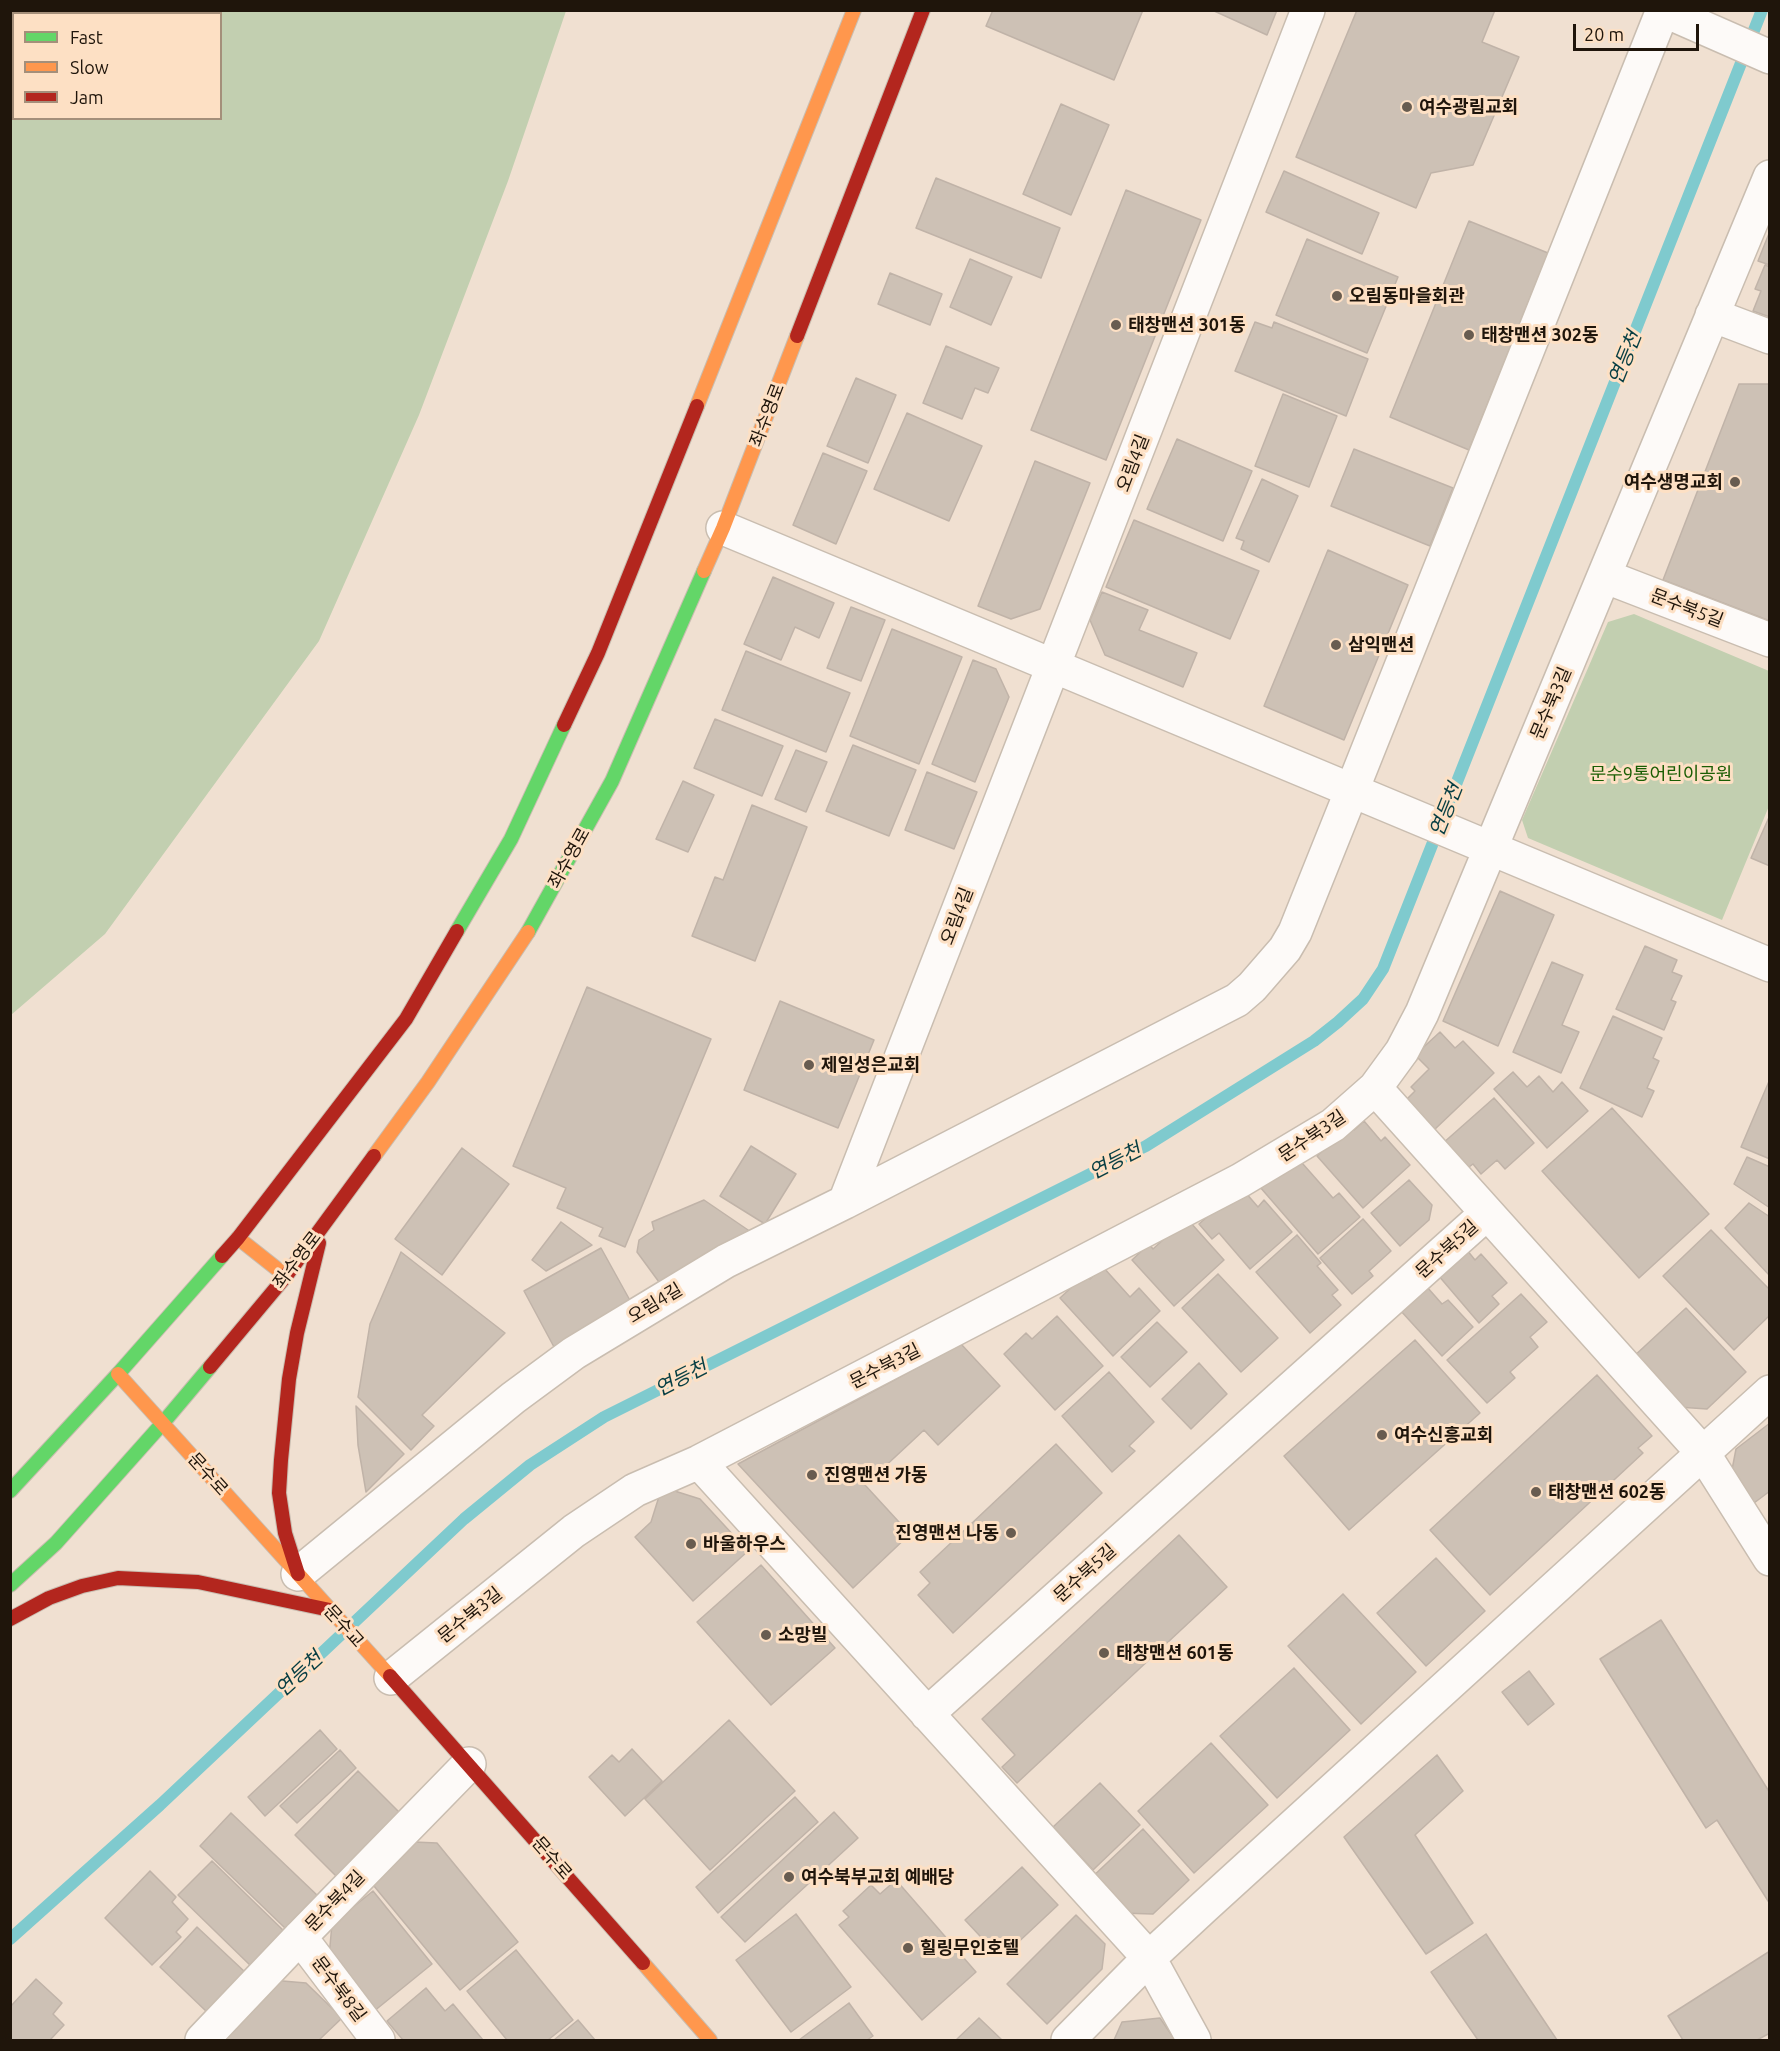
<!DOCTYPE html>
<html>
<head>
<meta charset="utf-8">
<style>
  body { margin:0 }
  #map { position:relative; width:1780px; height:2051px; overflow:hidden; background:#f0e0d1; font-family:Ubuntu,sans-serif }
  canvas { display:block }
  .frame { position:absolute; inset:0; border:12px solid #1f150b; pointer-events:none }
  .legend { position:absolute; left:12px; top:12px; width:210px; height:108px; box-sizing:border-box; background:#fde0c4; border:2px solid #a48f7a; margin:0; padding:8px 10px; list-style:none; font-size:18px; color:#1f150b }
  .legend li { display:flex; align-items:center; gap:12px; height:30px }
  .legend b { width:30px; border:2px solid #a48f7a }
  .scale { position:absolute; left:1573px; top:24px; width:126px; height:27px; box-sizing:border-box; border:3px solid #1f150b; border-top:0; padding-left:8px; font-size:18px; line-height:21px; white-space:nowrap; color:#1f150b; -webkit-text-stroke:4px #fde0c4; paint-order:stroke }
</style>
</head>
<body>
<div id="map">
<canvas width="1780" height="2051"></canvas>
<div class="frame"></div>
<ul class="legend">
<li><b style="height:8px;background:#63d668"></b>Fast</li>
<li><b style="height:8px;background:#ff974d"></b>Slow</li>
<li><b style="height:8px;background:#b3261e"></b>Jam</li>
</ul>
<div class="scale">20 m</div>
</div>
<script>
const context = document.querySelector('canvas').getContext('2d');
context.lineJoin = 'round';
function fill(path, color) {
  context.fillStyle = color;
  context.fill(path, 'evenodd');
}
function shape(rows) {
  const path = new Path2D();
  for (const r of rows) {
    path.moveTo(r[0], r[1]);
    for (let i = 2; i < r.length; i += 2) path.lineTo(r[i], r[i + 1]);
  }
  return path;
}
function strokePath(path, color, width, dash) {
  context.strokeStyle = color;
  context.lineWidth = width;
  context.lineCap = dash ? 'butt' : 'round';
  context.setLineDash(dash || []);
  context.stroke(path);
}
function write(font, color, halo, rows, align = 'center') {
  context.font = font + ' Ubuntu,"Noto Sans KR",sans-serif';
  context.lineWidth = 6;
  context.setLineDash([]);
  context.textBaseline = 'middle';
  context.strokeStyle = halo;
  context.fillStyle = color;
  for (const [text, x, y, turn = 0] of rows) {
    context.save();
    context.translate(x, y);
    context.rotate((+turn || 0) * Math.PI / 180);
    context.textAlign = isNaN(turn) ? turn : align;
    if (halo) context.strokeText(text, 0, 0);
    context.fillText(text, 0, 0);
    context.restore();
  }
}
fill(shape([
  [11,10,566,11,508,181,419,415,319,641,105,934,11,1015],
  [14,14,220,14,220,118,14,118],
  [1634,614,1769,671,1769,806,1722,920,1528,838,1522,820,1608,622]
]), '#c2cfb0');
strokePath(shape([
  [10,1939,160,1805,464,1519,530,1465,604,1417,1146,1146,1314,1041,1338,1022,1363,999,1383,969,1762,10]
]), '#7fcace', 12);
const building = shape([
  [993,10,1143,10,1114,80,986,26,993,10],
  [1212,10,1277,10,1267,35,1212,10],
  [1357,10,1495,10,1482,42,1519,57,1473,165,1431,173,1416,208,1296,157,1357,10],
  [1061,104,1109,125,1071,215,1023,194,1061,104],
  [1284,171,1379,213,1362,254,1266,212,1284,171],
  [936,178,1060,228,1041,278,916,228,936,178],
  [1126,190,1201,220,1106,460,1031,430,1126,190],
  [1469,221,1548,253,1469,450,1390,417,1469,221],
  [1770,231,1770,265,1758,261,1770,231],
  [1307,239,1398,277,1367,353,1276,315,1307,239],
  [970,259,1012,277,991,325,950,307,970,259],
  [1765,265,1770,267,1770,317,1753,311,1761,291,1755,289,1765,265],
  [890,273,942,294,930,325,878,304,890,273],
  [1255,322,1272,328,1274,322,1368,359,1346,416,1235,371,1255,322],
  [946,346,999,368,988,393,975,388,962,419,923,403,946,346],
  [856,378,896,395,868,463,827,446,856,378],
  [1739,384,1770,384,1770,621,1663,580,1739,384],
  [1283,394,1337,416,1309,487,1255,466,1283,394],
  [907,413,982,446,949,521,874,489,907,413],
  [1177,439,1252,471,1223,541,1147,509,1177,439],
  [1354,449,1453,488,1430,546,1331,506,1354,449],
  [823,453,867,471,836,544,793,525,823,453],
  [1035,461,1090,483,1040,609,1011,619,978,606,1035,461],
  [1262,479,1298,496,1269,562,1241,549,1244,541,1236,538,1262,479],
  [1134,520,1259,571,1230,639,1106,587,1134,520],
  [1328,550,1408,585,1344,740,1264,706,1328,550],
  [773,577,834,603,819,638,795,627,781,660,744,644,773,577],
  [1102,592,1148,610,1139,630,1197,653,1183,687,1105,655,1090,620,1102,592],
  [851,607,885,620,861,681,827,668,851,607],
  [892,629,962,657,919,764,850,736,892,629],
  [746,651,850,693,826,752,722,710,746,651],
  [973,660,996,669,1009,697,975,782,932,764,973,660],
  [715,719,783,746,762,796,694,768,715,719],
  [853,745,916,770,889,836,826,811,853,745],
  [796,750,827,762,806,812,775,799,796,750],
  [927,772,977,792,954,849,905,830,927,772],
  [683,781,714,795,688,852,656,839,683,781],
  [752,805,807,827,755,961,692,936,715,877,723,880,752,805],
  [1770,815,1770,866,1751,858,1770,815],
  [1500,891,1554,915,1498,1046,1443,1021,1500,891],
  [1645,946,1677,960,1672,972,1682,976,1671,1000,1676,1002,1664,1030,1616,1009,1645,946],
  [1552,962,1583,975,1562,1025,1579,1032,1561,1073,1513,1052,1552,962],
  [587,987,711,1039,625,1247,599,1236,603,1228,557,1208,566,1188,513,1166,587,987],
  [780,1001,874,1040,838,1128,744,1090,780,1001],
  [1613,1016,1662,1038,1653,1058,1659,1061,1647,1088,1654,1091,1642,1117,1580,1088,1613,1016],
  [1440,1032,1455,1048,1463,1041,1494,1073,1433,1131,1405,1101,1415,1091,1411,1087,1429,1069,1415,1055,1440,1032],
  [1513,1072,1527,1087,1539,1076,1553,1092,1562,1082,1588,1111,1547,1148,1494,1089,1513,1072],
  [1770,1079,1770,1159,1741,1147,1770,1079],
  [1494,1098,1534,1143,1505,1169,1497,1160,1481,1174,1473,1164,1465,1170,1442,1144,1494,1098],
  [1612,1108,1709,1214,1639,1278,1542,1171,1612,1108],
  [1364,1121,1381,1141,1385,1137,1410,1165,1363,1208,1317,1156,1350,1126,1354,1130,1364,1121],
  [751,1146,796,1174,765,1224,720,1196,751,1146],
  [462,1148,509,1184,442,1275,395,1239,462,1148],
  [1295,1155,1333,1198,1339,1193,1360,1217,1318,1254,1260,1187,1295,1155],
  [1747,1157,1770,1167,1770,1208,1734,1184,1747,1157],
  [1409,1180,1432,1205,1429,1220,1400,1246,1371,1213,1409,1180],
  [1245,1192,1258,1207,1264,1200,1292,1232,1250,1269,1219,1233,1212,1239,1199,1224,1234,1193,1245,1192],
  [704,1200,751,1232,659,1282,637,1252,639,1240,654,1230,652,1222,704,1200],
  [1749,1203,1770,1217,1770,1276,1725,1228,1749,1203],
  [1363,1219,1391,1251,1369,1271,1373,1276,1352,1294,1320,1258,1363,1219],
  [561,1222,592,1245,546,1271,532,1260,561,1222],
  [1190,1222,1224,1260,1174,1306,1132,1260,1149,1244,1153,1249,1177,1227,1180,1231,1190,1222],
  [1711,1230,1770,1290,1770,1315,1734,1350,1663,1276,1711,1230],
  [1297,1235,1321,1263,1317,1266,1338,1290,1332,1295,1341,1305,1310,1333,1256,1272,1297,1235],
  [601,1248,632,1304,554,1347,524,1291,601,1248],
  [1467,1250,1475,1260,1481,1254,1507,1283,1492,1296,1499,1304,1479,1323,1438,1275,1467,1250],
  [401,1252,505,1333,422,1415,434,1426,411,1450,358,1397,370,1324,401,1252],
  [1103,1267,1130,1297,1139,1288,1160,1311,1113,1356,1060,1298,1086,1274,1090,1279,1103,1267],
  [1218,1274,1278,1338,1241,1372,1182,1308,1218,1274],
  [1427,1287,1442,1304,1448,1300,1473,1327,1442,1356,1400,1310,1427,1287],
  [1521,1294,1547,1322,1530,1337,1538,1347,1510,1372,1515,1378,1487,1403,1447,1360,1521,1294],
  [1686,1308,1746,1372,1707,1409,1678,1407,1632,1358,1686,1308],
  [1057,1316,1103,1366,1055,1410,1004,1354,1026,1333,1032,1339,1057,1316],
  [1157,1322,1187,1352,1150,1387,1121,1357,1157,1322],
  [1415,1340,1480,1413,1349,1530,1284,1456,1415,1340],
  [961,1344,1000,1386,938,1445,924,1430,865,1485,910,1534,853,1588,738,1464,961,1344],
  [1199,1363,1227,1394,1191,1429,1162,1399,1199,1363],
  [1109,1372,1154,1422,1129,1446,1135,1451,1112,1472,1062,1416,1109,1372],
  [1597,1375,1652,1436,1638,1448,1643,1453,1490,1595,1430,1530,1597,1375],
  [356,1406,404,1454,366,1492,358,1445,356,1406],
  [1770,1423,1770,1491,1754,1503,1731,1475,1736,1449,1770,1423],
  [1056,1444,1102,1493,953,1633,918,1595,930,1583,920,1572,1056,1444],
  [662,1487,700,1499,748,1551,693,1601,635,1537,651,1522,662,1487],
  [1179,1535,1227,1587,1017,1783,1002,1767,1015,1755,982,1719,1179,1535],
  [1436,1558,1485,1611,1426,1666,1377,1613,1436,1558],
  [761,1565,835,1648,771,1705,697,1622,761,1565],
  [1343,1594,1416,1672,1361,1724,1288,1646,1343,1594],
  [1661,1620,1770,1793,1770,1904,1717,1820,1706,1828,1600,1659,1661,1620],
  [1294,1668,1350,1730,1277,1798,1220,1736,1294,1668],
  [1529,1671,1554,1704,1528,1725,1502,1692,1529,1671],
  [729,1720,795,1791,710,1870,645,1799,729,1720],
  [320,1730,337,1749,265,1816,248,1797,320,1730],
  [1211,1743,1268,1805,1194,1873,1138,1811,1211,1743],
  [632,1749,662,1781,625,1816,589,1777,612,1755,619,1762,632,1749],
  [340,1750,356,1768,297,1823,280,1806,340,1750],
  [1437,1755,1463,1791,1415,1835,1473,1923,1426,1954,1344,1837,1437,1755],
  [358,1771,401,1814,338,1878,295,1835,358,1771],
  [1100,1783,1140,1825,1093,1870,1053,1827,1100,1783],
  [795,1797,818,1822,718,1913,696,1887,795,1797],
  [834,1812,858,1838,745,1942,721,1917,834,1812],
  [231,1813,318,1896,286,1929,200,1846,231,1813],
  [1143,1829,1189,1880,1153,1914,1120,1913,1089,1880,1143,1829],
  [414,1842,437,1843,518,1942,460,1990,369,1880,414,1842],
  [212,1861,286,1933,253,1968,178,1895,212,1861],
  [1022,1867,1058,1905,1012,1948,1005,1940,994,1951,965,1920,1022,1867],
  [150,1871,176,1897,172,1902,188,1919,176,1932,181,1937,152,1965,105,1918,150,1871],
  [896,1880,976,1972,922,2020,839,1925,849,1917,843,1911,871,1885,880,1894,896,1880],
  [373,1891,432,1964,373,2012,329,1957,332,1924,373,1891],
  [796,1914,851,1987,791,2032,736,1960,796,1914],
  [1076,1915,1105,1944,1102,1969,1047,2024,1007,1984,1076,1915],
  [197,1927,246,1973,208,2013,160,1967,197,1927],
  [1486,1934,1557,2040,1478,2040,1431,1972,1486,1934],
  [516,1950,573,2020,548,2040,507,2040,467,1991,516,1950],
  [1770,1951,1770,2033,1757,2040,1683,2040,1668,2016,1770,1951],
  [36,1979,62,2003,53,2014,64,2025,50,2040,10,2040,10,2007,36,1979],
  [271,1980,306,1983,342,2018,319,2040,210,2040,271,1980],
  [426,1988,445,2011,453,2004,483,2040,403,2040,387,2021,426,1988],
  [849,2003,873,2036,867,2040,799,2040,849,2003],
  [979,2018,1002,2040,956,2040,979,2018],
  [1160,2018,1175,2040,1114,2040,1122,2022,1160,2018],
  [578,2020,595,2040,554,2040,578,2020]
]);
fill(building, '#cdc1b5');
strokePath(building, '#c0b3a8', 1.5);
const street = shape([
  [1663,10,1770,57],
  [1712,315,1770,337],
  [723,528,1770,965],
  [1604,576,1770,640],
  [1375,1088,1703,1453,1770,1559],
  [845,1202,1237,1000,1252,987,1285,949,1295,932,1352,790,1663,10],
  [699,1462,1149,1958,1194,2040],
  [298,1574,513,1398,574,1353,726,1261,845,1202,1308,10],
  [391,1678,574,1531,635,1490,699,1462,1241,1180,1333,1125,1375,1088,1402,1051,1422,1013,1770,177],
  [927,1714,1487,1213],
  [300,1937,378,2040],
  [202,2040,300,1937,469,1764],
  [1068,2040,1149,1958,1204,1907,1770,1392]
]);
const fast = shape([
  [457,931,511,839,564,725],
  [528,932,612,781,704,571],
  [10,1491,118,1374,222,1256],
  [10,1585,56,1543,162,1424,210,1367]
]);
const slow = shape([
  [697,406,854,10],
  [704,571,723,528,797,336],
  [374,1156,428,1082,528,932],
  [238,1238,286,1276],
  [118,1374,390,1676],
  [643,1963,710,2040]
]);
const jam = shape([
  [797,336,923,10],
  [564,725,598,653,697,406],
  [222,1256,238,1238,406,1019,457,931],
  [210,1367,286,1276,374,1156],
  [298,1574,285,1533,279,1493,281,1460,289,1379,297,1333,319,1243],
  [10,1619,49,1598,82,1586,118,1578,198,1582,330,1610],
  [390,1676,643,1963]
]);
strokePath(street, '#c9bdb0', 36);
strokePath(fast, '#c9bdb0', 16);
strokePath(slow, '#c9bdb0', 16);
strokePath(jam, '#c9bdb0', 16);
strokePath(street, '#fdfaf8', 33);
strokePath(fast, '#63d668', 14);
strokePath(slow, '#ff974d', 14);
strokePath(jam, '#b3261e', 14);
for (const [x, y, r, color] of [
  [1407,107,6,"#685c50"],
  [1337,296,6,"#685c50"],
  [1116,325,6,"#685c50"],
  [1469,335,6,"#685c50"],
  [1735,482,6,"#685c50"],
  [1336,645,6,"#685c50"],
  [809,1065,6,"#685c50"],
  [1382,1435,6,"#685c50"],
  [812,1475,6,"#685c50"],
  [1536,1492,6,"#685c50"],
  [1011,1533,6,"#685c50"],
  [691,1544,6,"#685c50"],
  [766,1635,6,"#685c50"],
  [1104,1653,6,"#685c50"],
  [789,1877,6,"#685c50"],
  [908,1948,6,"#685c50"]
]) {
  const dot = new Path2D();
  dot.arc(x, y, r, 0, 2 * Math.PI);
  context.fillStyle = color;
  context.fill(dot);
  strokePath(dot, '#fde0c4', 2);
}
write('bold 18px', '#1f150b', '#fde0c4', [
  ["여수광림교회",1419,107],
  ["오림동마을회관",1349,296],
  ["태창맨션 301동",1128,325],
  ["태창맨션 302동",1481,335],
  ["여수생명교회",1723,482,"right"],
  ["삼익맨션",1348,645],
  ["제일성은교회",821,1065],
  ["여수신흥교회",1394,1435],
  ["진영맨션 가동",824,1475],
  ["태창맨션 602동",1548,1492],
  ["진영맨션 나동",999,1533,"right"],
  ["바울하우스",703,1544],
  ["소망빌",778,1635],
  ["태창맨션 601동",1116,1653],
  ["여수북부교회 예배당",801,1877],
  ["힐링무인호텔",920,1948]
], 'left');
write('18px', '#1f150b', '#fde0c4', [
  ["좌수영로",767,415,-69],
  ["오림4길",1133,463,-69],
  ["문수북5길",1687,608,21],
  ["문수북3길",1551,703,-67],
  ["좌수영로",569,858,-61],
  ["오림4길",957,916,-69],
  ["문수북3길",1312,1136,-34],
  ["문수북5길",1447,1249,-42],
  ["좌수영로",297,1260,-53],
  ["오림4길",655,1303,-31],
  ["문수북3길",885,1366,-27],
  ["문수로",208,1474,48],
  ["문수북5길",1085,1573,-42],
  ["문수북3길",470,1615,-39],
  ["문수교",344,1626,48],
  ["문수로",552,1858,49],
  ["문수북4길",335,1901,-46],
  ["문수북8길",339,1989,53]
]);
write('18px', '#1a5d03', '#fde0c4', [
  ["문수9통어린이공원",1661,774]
]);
write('italic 20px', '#073e43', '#fde0c4', [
  ["연등천",1625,358,-68],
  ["연등천",1446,810,-68],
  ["연등천",1115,1161,-27],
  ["연등천",681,1378,-27],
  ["연등천",299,1674,-43]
]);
</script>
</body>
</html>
